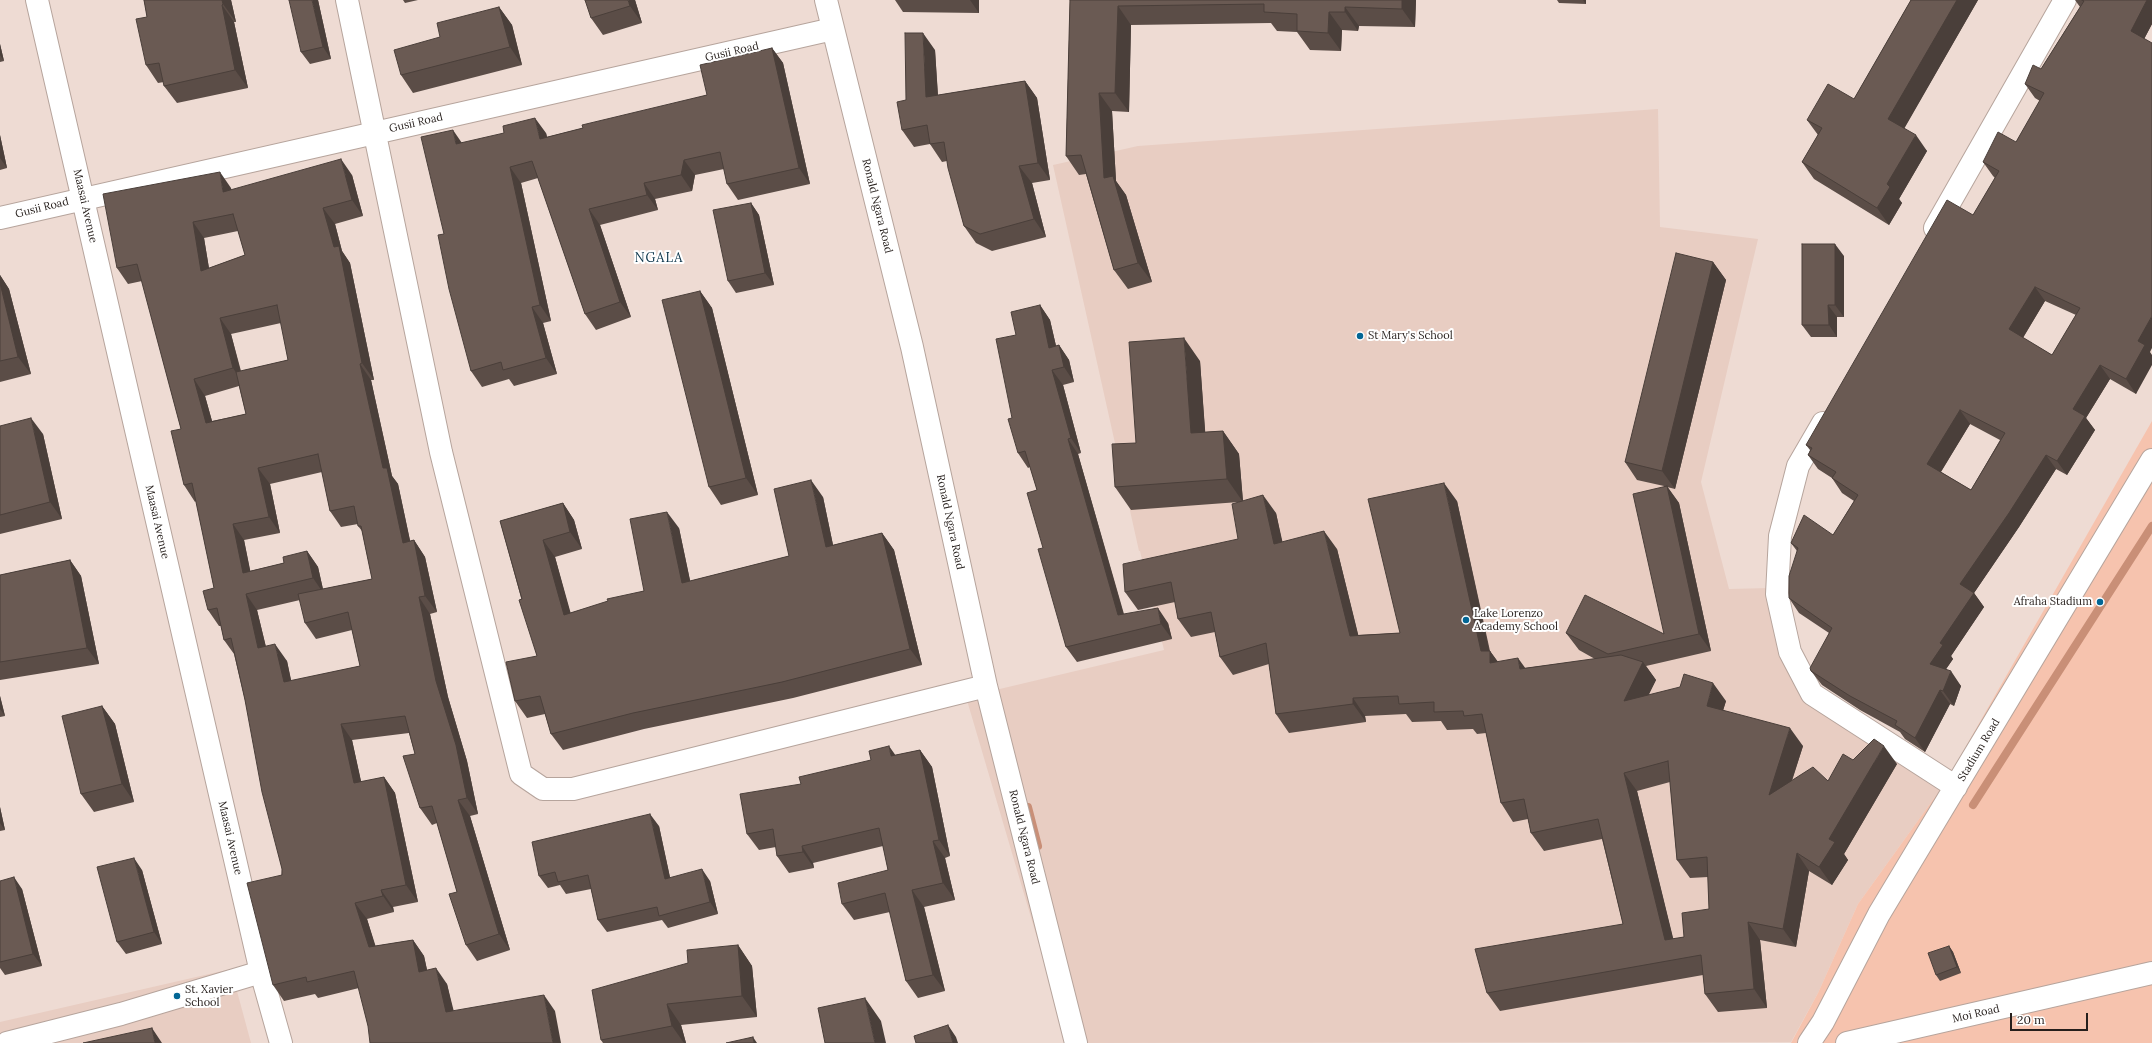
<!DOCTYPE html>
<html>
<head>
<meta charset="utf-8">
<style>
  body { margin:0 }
  #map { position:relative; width:2152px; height:1043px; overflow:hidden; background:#eedbd3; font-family:Lora,serif }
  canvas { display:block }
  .scale { position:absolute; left:2010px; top:1013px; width:78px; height:18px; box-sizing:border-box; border:2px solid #261f1c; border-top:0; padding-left:5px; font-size:12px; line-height:14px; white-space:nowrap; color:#261f1c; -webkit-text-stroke:3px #fff; paint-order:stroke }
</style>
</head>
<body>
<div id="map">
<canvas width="2152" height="1043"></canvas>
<div class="scale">20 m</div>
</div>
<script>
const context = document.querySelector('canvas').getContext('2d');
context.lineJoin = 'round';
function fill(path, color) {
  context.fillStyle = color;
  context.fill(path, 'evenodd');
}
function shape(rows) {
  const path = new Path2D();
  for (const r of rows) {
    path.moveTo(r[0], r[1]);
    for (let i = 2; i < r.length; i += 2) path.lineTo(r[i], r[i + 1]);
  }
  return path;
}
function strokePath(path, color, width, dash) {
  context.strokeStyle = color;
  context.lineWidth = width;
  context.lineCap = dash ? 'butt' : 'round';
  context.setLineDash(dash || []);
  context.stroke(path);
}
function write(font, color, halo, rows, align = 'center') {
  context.font = font + ' Lora,serif';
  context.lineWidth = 4;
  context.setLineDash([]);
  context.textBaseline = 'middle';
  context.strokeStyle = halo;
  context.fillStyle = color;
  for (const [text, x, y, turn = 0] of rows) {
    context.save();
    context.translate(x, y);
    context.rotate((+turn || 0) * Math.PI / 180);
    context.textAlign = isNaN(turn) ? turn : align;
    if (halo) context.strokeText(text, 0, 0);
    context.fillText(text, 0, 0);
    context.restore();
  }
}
fill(shape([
  [1658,109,1660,227,1758,239,1701,482,1729,589,1770,588,1808,696,1945,783,1858,904,1818,993,1791,1042,1068,1043,966,697,1164,650,1140,551,1139,551,1053,165,1138,146],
  [231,969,251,1043,0,1043,0,1022]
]), '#e8cdc2');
fill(shape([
  [2152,421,2152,1043,1791,1043,1818,993,1858,904,1945,783]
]), '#f6c3ae');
strokePath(shape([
  [1973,805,2152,526],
  [1028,807,1038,846]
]), '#c98f77', 8);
const minor = shape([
  [37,0,261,972,281,1043],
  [347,0,441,452,521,774,543,789,573,789,986,686],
  [826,0,912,347,986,686,1076,1043],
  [0,218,833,29],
  [1935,228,2065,0],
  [1823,423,1798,466,1780,536,1777,594,1790,652,1812,694,1956,787],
  [7,1043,121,1014,261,972],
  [1809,1043,1823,1022,1879,914,2152,460],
  [1847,1043,2152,973]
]);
strokePath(minor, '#b6a49c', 24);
strokePath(minor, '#fff', 22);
fill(shape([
  [144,0,231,0,236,22,234,22,248,88,177,103,164,86,164,82,158,83,146,65,147,17],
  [318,0,331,59,310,64,301,52],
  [403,0,418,0,405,3],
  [635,0,642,23,603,35,591,18],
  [895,0,979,0,979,13,903,12],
  [1070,0,1416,0,1415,27,1359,26,1358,31,1342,30,1341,51,1310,50,1297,32,1277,31,1271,23,1131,25,1129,112,1112,111,1116,181,1126,195,1152,282,1128,289,1114,270,1086,174,1079,175,1066,156],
  [1557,0,1586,0,1586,4,1559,3],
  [1911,0,1978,0,1904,128,1927,151,1899,199,1902,203,1889,225,1814,179,1802,162,1818,135,1807,120,1854,99],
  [2075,0,2152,0,2152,24,2144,39,2150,352,2136,394,2110,379,2086,418,2095,430,2067,475,2056,469,2019,527,1974,593,1984,607,1951,656,1953,659,1946,669,1961,686,1954,706,1950,704,1925,752,1905,739,1900,732,1860,710,1822,685,1811,671,1829,633,1799,613,1789,598,1797,551,1791,543,1833,535,1854,501,1842,493,1832,478,1818,469,1808,455,1810,450,1806,445,1973,215,1995,178,1993,176,1983,162,2016,142,2040,101,2035,98,2025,84,2041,69,2080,7],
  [2045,301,2076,315,2052,355,2023,338],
  [1970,424,2000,440,1971,490,1941,472],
  [499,7,512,25,522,65,413,93,401,75,440,37],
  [0,44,4,61,0,62],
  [772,48,783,63,810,184,738,200,727,184,724,169,695,175,692,191,655,199,658,210,600,225,631,317,596,330,585,314,538,178,521,183,551,321,543,323,557,374,514,386,509,379,482,387,471,371,444,234,461,143,546,133,547,137,583,128,707,95],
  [935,50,938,95,1025,81,1037,98,1050,180,1032,183,1046,237,992,251,976,243,964,226,947,161,942,162,930,144,914,147,902,130,906,100],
  [0,135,7,168,0,170],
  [352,175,363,216,335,224,342,251,350,263,374,380,371,380,392,476,398,484,410,541,414,540,425,557,437,612,430,614,448,697,467,761,478,814,470,816,510,950,477,961,466,945,457,892,437,823,432,825,420,808,415,754,409,733,352,740,361,782,384,777,395,793,418,902,393,907,394,912,367,919,375,946,413,940,424,956,427,970,447,984,453,1011,555,1011,368,1026,359,988,318,998,315,994,284,1001,273,985,282,869,245,700,234,654,224,640,221,626,219,626,208,610,214,588,196,501,195,502,184,485,181,429,142,281,128,284,117,268,231,188,231,190],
  [238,231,245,255,209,268,204,238],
  [281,323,288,360,241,371,231,334],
  [239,386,246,414,212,421,205,396],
  [322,472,330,511,341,527,358,524,358,526,362,531,372,579,323,589,318,567,307,551,284,563,250,571,244,540,280,533,270,484],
  [300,600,305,623,316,639,352,630,360,666,291,681,287,661,266,647,257,610],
  [751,203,759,215,774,285,736,293,728,281],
  [1844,256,1844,317,1837,317,1837,337,1811,337,1802,325],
  [1713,262,1726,280,1675,489,1667,487,1679,503,1711,651,1646,666,1656,680,1648,695,1726,701,1723,710,1803,746,1792,781,1828,781,1853,760,1897,764,1844,854,1848,860,1832,885,1809,871,1796,947,1760,940,1767,1008,1718,1012,1705,994,1703,975,1500,1011,1487,993,1623,924,1602,839,1544,851,1531,833,1528,819,1513,822,1501,803,1486,733,1477,734,1473,729,1447,730,1441,721,1412,722,1406,714,1365,716,1366,722,1289,733,1276,714,1269,664,1233,675,1220,657,1215,632,1191,637,1178,619,1175,602,1138,610,1125,592,1238,539,1239,502,1131,510,1115,487,1136,443,1200,361,1205,432,1223,431,1239,454,1243,501,1276,513,1282,542,1337,549,1358,635,1400,633,1457,501,1490,651,1498,662,1525,668,1595,659,1579,650,1566,633,1664,634,1664,486,1637,480,1625,462],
  [1670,782,1677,860,1690,878,1708,877,1709,909,1684,937,1673,939,1637,791],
  [0,275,9,289,31,374,0,382],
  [700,291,712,308,758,495,721,505,709,487],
  [1040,305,1050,320,1056,346,1059,345,1069,360,1074,382,1063,385,1081,453,1078,454,1124,614,1168,623,1172,639,1077,662,1066,647,1043,548,1037,490,1030,467,1028,468,1018,453,1016,335],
  [0,426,43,434,62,519,0,534],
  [823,497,833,545,882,533,894,550,922,665,793,698,644,729,563,750,551,734,545,714,527,718,515,701,537,656,500,521,563,503,574,520,582,549,555,557,570,613,644,591,679,528,690,581,789,556],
  [70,560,81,576,99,664,0,680,0,575],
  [0,696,5,716,0,717],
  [102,706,115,724,134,802,94,812,81,794],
  [920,750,932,767,950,856,945,858,955,900,924,907,945,991,918,998,906,981,890,912,854,920,842,904,888,870,883,846,813,863,814,868,789,873,777,856,776,847,759,850,747,834,801,784,896,755],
  [0,807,5,830,0,831],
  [659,826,670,878,710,881,718,914,668,928,662,920,607,932,598,920,591,889,566,894,560,885,548,888,539,876],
  [142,870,162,944,126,954,117,942],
  [0,881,22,889,42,966,5,975,0,968],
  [738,945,752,966,757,1017,681,1025,686,1043,603,1043,601,1040,688,963],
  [1949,946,1953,952,1961,973,1940,981,1936,975]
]), '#5b4d47');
fill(shape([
  [222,0,231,0,236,22,223,4],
  [312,0,318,0,331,59,323,47],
  [628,0,635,0,642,23,630,6],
  [970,0,979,0,979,13],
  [1402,0,1416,0,1415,27,1402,9],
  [1583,0,1586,0,1586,4],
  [1957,0,1978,0,1900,136,1888,119],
  [2147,0,2152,0,2152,24,2141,45,2131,31],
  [222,5,234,22,248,88,235,70],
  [1118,6,1131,25,1129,112,1115,93],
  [499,7,512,25,522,65,510,47],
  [1345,7,1359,26,1358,31,1345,12],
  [1329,12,1342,30,1341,51,1328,33],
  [923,33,935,50,939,114,926,97],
  [0,44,4,61,0,55],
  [772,48,783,63,810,184,799,168],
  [1025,81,1037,98,1050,180,1038,163],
  [1099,93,1112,111,1116,181,1126,195,1152,282,1138,263,1104,178],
  [535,118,546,133,551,154,540,139],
  [453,130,464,146,456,144],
  [0,135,7,168,0,158],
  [1916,135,1927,151,1899,199,1902,203,1889,225,1877,208,1887,184],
  [341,159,352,175,363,216,352,200],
  [684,160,695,175,692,191,681,175],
  [1019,166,1032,183,1046,237,1034,219],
  [510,167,521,183,551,321,540,305],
  [220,172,231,188,235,208,223,192],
  [644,183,655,199,658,210,647,195],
  [751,203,759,215,774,285,765,273],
  [323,208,335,224,342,251,350,263,374,380,362,363,334,247],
  [589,209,600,225,631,317,620,302],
  [193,222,204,238,212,287,201,271],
  [1835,244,1844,256,1844,317,1835,305],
  [1713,262,1726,280,1675,489,1662,471],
  [0,275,9,289,31,374,18,357,0,283],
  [2035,287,2045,301,2019,344,2009,329],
  [700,291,712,308,758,495,746,478],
  [1040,305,1050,320,1060,363,1049,348],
  [1828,305,1837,317,1837,337,1829,325],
  [532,307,543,323,557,374,546,358],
  [2152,316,2152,348,2150,352,2152,355,2152,365,2136,394,2126,379,2138,341],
  [220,318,231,334,244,385,233,368],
  [1184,338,1200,361,1207,456,1191,433],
  [1059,345,1069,360,1074,382,1064,367],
  [360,364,371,380,392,476,398,484,414,559,403,543,383,468],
  [2100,365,2110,379,2086,418,2095,430,2067,475,2057,461,2073,409],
  [1052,370,1063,385,1081,453,1071,438],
  [194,379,205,396,217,439,206,423],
  [1960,410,1970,424,1937,478,1927,464],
  [31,418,43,434,62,519,50,502],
  [1223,431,1239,454,1243,502,1227,479],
  [1068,439,1078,454,1128,630,1118,615],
  [2046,455,2056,469,2019,527,1974,593,1984,607,1951,656,1953,659,1940,678,1930,664,1960,584],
  [258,468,270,484,280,533,269,517],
  [811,480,823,497,837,564,826,547],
  [1444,483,1457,501,1490,654,1490,651,1503,669,1503,681,1481,651],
  [1667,486,1679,503,1711,651,1699,634],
  [1263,495,1276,513,1287,562,1274,544],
  [563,503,574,520,582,549,570,532],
  [667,512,679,528,694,599,682,583],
  [233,524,244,540,254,589,243,573],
  [1324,531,1337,549,1363,654,1350,636],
  [882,533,894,550,922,665,910,649],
  [414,540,425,557,437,612,425,596],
  [543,540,555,557,576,632,564,615],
  [307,551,318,567,324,594,313,578],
  [70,560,81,576,99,664,87,648],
  [246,594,257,610,270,664,258,648],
  [419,597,430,614,448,697,467,761,478,814,467,798,436,681],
  [1158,608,1168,623,1172,639,1161,624],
  [275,644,287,661,295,698,284,682],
  [1518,658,1531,676,1520,669],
  [1643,662,1656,680,1637,719,1624,701],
  [1951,671,1961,686,1954,706,1943,691],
  [1713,683,1726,701,1719,724,1707,706],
  [1940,690,1950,704,1925,752,1915,738],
  [0,696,5,716,0,709],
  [1353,698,1365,716,1366,722,1353,704],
  [102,706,115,724,134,802,122,784],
  [341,724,352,740,365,799,354,783],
  [1790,728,1803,746,1781,813,1769,795],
  [889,746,901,763,891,756],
  [1884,746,1897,764,1844,854,1848,860,1832,885,1819,867,1829,839],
  [920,750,932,767,950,856,939,840],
  [1624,773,1637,791,1678,958,1665,940],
  [384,777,395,793,418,902,406,885],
  [458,800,470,816,510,950,499,934],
  [0,807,5,830,0,823],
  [650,814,659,826,673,891,665,879],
  [933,841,945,858,955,900,943,883],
  [802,846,813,863,814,868,803,852],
  [1797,853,1809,871,1796,947,1783,929],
  [134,858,142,870,162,944,154,932],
  [702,869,710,881,718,914,710,902],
  [14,877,22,889,42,966,33,954],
  [381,890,393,907,394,912,383,896],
  [912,890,924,907,945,991,933,975],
  [355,903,367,919,381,963,369,947],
  [1748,922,1760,940,1767,1008,1754,989],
  [413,940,424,956,431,988,419,972],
  [738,945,752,966,757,1017,742,996],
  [1949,946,1953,952,1961,973,1957,967],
  [436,968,447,984,458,1028,446,1012],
  [544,995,555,1011,561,1043,553,1043],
  [865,998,881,1021,886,1043,875,1043],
  [667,1004,681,1025,686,1043,684,1043,672,1026],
  [948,1025,956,1037,958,1043,953,1043],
  [152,1028,162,1043,155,1043],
  [753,1037,757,1043,754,1043]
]), '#4a3f3a');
const building = shape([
  [144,0,222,0,223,4,222,5,235,70,164,86,159,63,146,65,136,19,147,17,144,0],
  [289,0,312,0,323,47,301,52,289,0],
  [585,0,628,0,630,6,591,18,585,0],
  [1070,0,1402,0,1402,9,1345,7,1345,12,1329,12,1328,33,1297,31,1297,14,1264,12,1264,4,1118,6,1115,93,1099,93,1104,178,1113,176,1138,263,1114,270,1081,155,1066,156,1070,0],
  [1911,0,1957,0,1888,119,1916,135,1887,184,1890,187,1877,208,1802,162,1822,128,1807,120,1828,84,1854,99,1911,0],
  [2082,0,2147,0,2131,31,2152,43,2152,316,2138,341,2145,345,2126,379,2100,365,2073,409,2085,416,2057,461,2046,455,2009,513,1960,584,1974,593,1940,643,1943,645,1930,664,1951,671,1943,691,1940,690,1915,738,1895,725,1897,721,1850,696,1811,671,1810,668,1832,628,1789,598,1789,576,1798,548,1791,543,1804,515,1833,535,1858,495,1832,478,1836,472,1808,455,1812,448,1806,445,1947,200,1973,215,1999,171,1983,162,1998,132,2016,142,2044,93,2025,84,2033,65,2041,69,2084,1,2082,0],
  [2035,287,2080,308,2052,355,2009,329,2035,287],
  [1960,410,2005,433,1971,490,1927,464,1960,410],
  [499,7,510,47,401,75,394,50,440,37,437,23,499,7],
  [905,33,923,33,926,97,1025,81,1038,163,1019,166,1034,219,980,234,964,226,948,168,944,142,930,144,927,125,902,130,897,102,906,100,905,33],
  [772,48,799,168,727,184,720,152,684,160,681,175,644,183,647,195,589,209,620,302,585,314,532,161,510,167,540,305,532,307,546,358,503,370,501,362,471,371,449,289,438,235,444,234,421,137,453,130,456,144,504,133,503,126,535,118,540,139,583,128,582,125,707,95,700,65,772,48],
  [341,159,352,200,323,208,334,247,339,246,362,363,360,364,383,468,387,468,403,543,414,540,425,596,419,597,436,681,456,745,467,798,458,800,499,934,466,945,449,894,457,892,432,806,420,808,403,756,415,754,405,716,341,724,354,783,384,777,406,885,381,890,383,896,355,903,369,947,413,940,419,972,436,968,446,1012,544,995,553,1043,370,1043,368,1026,354,971,307,982,306,977,273,985,247,883,282,875,282,869,262,792,245,700,231,638,224,640,217,608,208,610,203,591,214,588,192,483,184,485,171,431,181,429,137,264,117,268,103,194,220,172,223,192,341,159],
  [233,214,245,255,201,271,193,222,233,214],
  [277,305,288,360,236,372,246,414,206,423,194,379,233,368,220,318,277,305],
  [318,454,330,511,354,506,358,526,361,526,372,579,298,594,305,623,348,612,360,666,284,682,275,644,258,648,246,594,313,578,307,551,283,557,284,563,243,573,233,524,269,517,258,468,318,454],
  [751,203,765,273,728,281,713,210,751,203],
  [1802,244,1835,244,1835,305,1828,305,1829,325,1802,325,1802,244],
  [1676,253,1713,262,1662,471,1625,462,1676,253],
  [0,283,18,357,0,361,0,283],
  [700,291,746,478,709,487,662,300,700,291],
  [1040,305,1049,348,1059,345,1064,367,1052,370,1071,438,1068,439,1118,615,1158,608,1161,624,1066,647,1038,549,1043,548,1027,493,1037,490,1025,451,1018,453,1008,419,1012,418,996,339,1016,335,1011,312,1040,305],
  [1184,338,1191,433,1223,431,1227,479,1115,487,1112,444,1136,443,1129,342,1184,338],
  [31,418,50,502,0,515,0,426,31,418],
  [811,480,826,547,882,533,910,649,782,682,633,713,551,734,540,696,515,701,506,662,537,656,519,600,522,599,500,521,563,503,570,532,543,540,564,615,608,601,607,599,644,591,630,519,667,512,682,583,789,556,774,489,811,480],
  [1444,483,1481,651,1490,651,1490,663,1518,658,1520,669,1621,655,1643,662,1624,701,1680,687,1684,674,1713,683,1707,706,1790,728,1769,795,1813,767,1828,781,1843,754,1853,760,1874,739,1884,746,1829,839,1835,842,1819,867,1797,853,1783,929,1748,922,1754,989,1705,994,1701,955,1487,993,1475,949,1623,924,1598,819,1531,833,1524,799,1501,803,1482,714,1464,716,1463,711,1434,712,1434,702,1399,704,1398,696,1353,698,1353,704,1276,714,1266,643,1220,657,1211,612,1178,619,1171,582,1125,592,1123,564,1238,539,1232,504,1263,495,1274,544,1324,531,1350,636,1400,633,1368,499,1444,483],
  [1668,761,1677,860,1707,857,1709,909,1682,913,1684,937,1665,940,1624,773,1668,761],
  [1667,486,1699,634,1608,654,1566,633,1585,595,1664,634,1633,494,1667,486],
  [70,560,87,648,0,662,0,575,70,560],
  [102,706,122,784,81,794,62,716,102,706],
  [889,746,891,756,920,750,939,840,933,841,943,883,912,890,933,975,906,981,885,893,842,904,838,883,888,870,879,828,802,846,803,852,777,856,773,829,747,834,740,794,801,784,799,777,871,760,869,751,889,746],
  [650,814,665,879,702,869,710,902,659,916,657,907,598,920,588,875,558,882,555,872,539,876,532,842,650,814],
  [134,858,154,932,117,942,97,867,134,858],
  [14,877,33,954,0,962,0,881,14,877],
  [738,945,742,996,667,1004,672,1026,601,1040,592,990,688,963,687,950,738,945],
  [1949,946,1957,967,1936,975,1928,953,1949,946],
  [865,998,875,1043,825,1043,818,1008,865,998],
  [948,1025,953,1043,916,1043,914,1036,948,1025],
  [152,1028,155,1043,83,1043,152,1028],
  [753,1037,754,1043,726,1043,753,1037]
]);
fill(building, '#6a5a53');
strokePath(building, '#4a3f3a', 1);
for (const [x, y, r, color] of [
  [1360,336,4,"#026695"],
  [2100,602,4,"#026695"],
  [1466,620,4,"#026695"],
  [177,996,4,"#026695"]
]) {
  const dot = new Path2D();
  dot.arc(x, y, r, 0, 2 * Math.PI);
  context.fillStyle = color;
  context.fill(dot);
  strokePath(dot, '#fff', 1.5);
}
write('11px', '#261f1c', '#fff', [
  ["Gusii Road",732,52,-13],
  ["Gusii Road",416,123,-13],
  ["Maasai Avenue",85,206,77],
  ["Ronald Ngara Road",877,206,76],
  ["Gusii Road",42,208,-14],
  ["Maasai Avenue",157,522,77],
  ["Ronald Ngara Road",950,522,78],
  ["Stadium Road",1979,750,-59],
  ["Ronald Ngara Road",1024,837,76],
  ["Maasai Avenue",230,838,77],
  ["Moi Road",1976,1014,-13]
]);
write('11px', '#261f1c', '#fff', [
  ["St Mary's School",1368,336],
  ["Afraha Stadium",2092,602,"right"],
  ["Lake Lorenzo",1474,614],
  ["Academy School",1474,627],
  ["St. Xavier",185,990],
  ["School",185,1003]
], 'left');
context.letterSpacing = '1px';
write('13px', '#073147', '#fff', [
  ["NGALA",659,258]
]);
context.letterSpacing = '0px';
</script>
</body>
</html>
